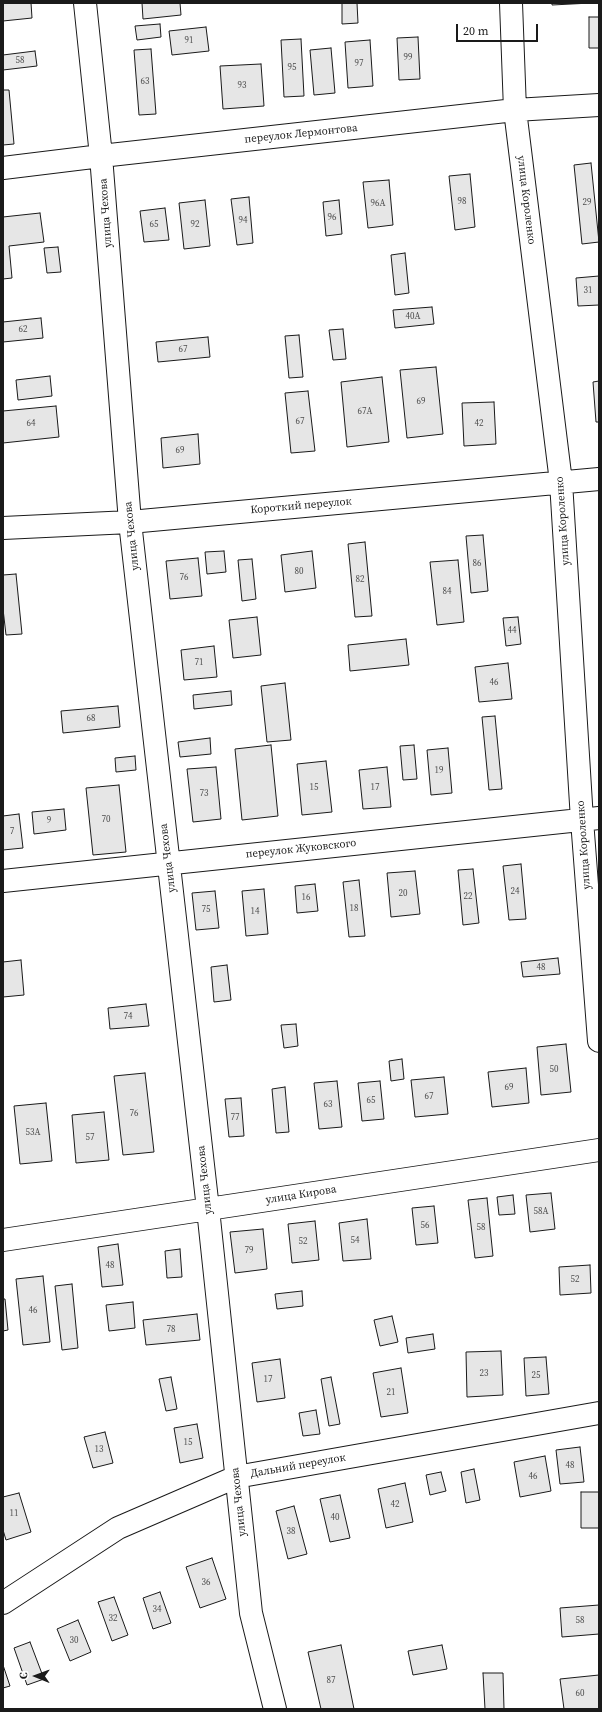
<!DOCTYPE html>
<html>
<head>
<meta charset="utf-8">
<style>
  body { margin:0 }
  #map { position:relative; width:602px; height:1712px; overflow:hidden; background:#fff; font-family:"Source Serif 4",serif }
  canvas { display:block }
  .frame { position:absolute; inset:0; border:4px solid #1a1a1a; pointer-events:none }
  .north { position:absolute; left:16px; top:1656px; width:40px; height:40px; -webkit-text-stroke:3px #fff; paint-order:stroke; rotate:271deg; font-size:11px; font-weight:700; line-height:16px; text-align:center; color:#1a1a1a }
  .north::after { content:''; display:block; margin:auto; width:14px; height:18px; background:#1a1a1a; clip-path:polygon(50% 0,100% 100%,50% 72%,0 100%) }
  .scale { position:absolute; left:456px; top:24px; width:82px; height:18px; box-sizing:border-box; border:2px solid #1a1a1a; border-top:0; padding-left:5px; font-size:12px; line-height:14px; white-space:nowrap; color:#1a1a1a; -webkit-text-stroke:3px #fff; paint-order:stroke }
</style>
</head>
<body>
<div id="map">
<canvas width="602" height="1712"></canvas>
<div class="frame"></div>
<div class="north">С</div>
<div class="scale">20 m</div>
</div>
<script>
const context = document.querySelector('canvas').getContext('2d');
context.lineJoin = 'round';
function fill(path, color) {
  context.fillStyle = color;
  context.fill(path, 'evenodd');
}
function shape(rows) {
  const path = new Path2D();
  for (const r of rows) {
    path.moveTo(r[0], r[1]);
    for (let i = 2; i < r.length; i += 2) path.lineTo(r[i], r[i + 1]);
  }
  return path;
}
function strokePath(path, color, width, dash) {
  context.strokeStyle = color;
  context.lineWidth = width;
  context.lineCap = dash ? 'butt' : 'round';
  context.setLineDash(dash || []);
  context.stroke(path);
}
function write(font, color, halo, rows, align = 'center') {
  context.font = font + ' "Source Serif 4",serif';
  context.lineWidth = 3;
  context.setLineDash([]);
  context.textBaseline = 'middle';
  context.strokeStyle = halo;
  context.fillStyle = color;
  for (const [text, x, y, turn = 0] of rows) {
    context.save();
    context.translate(x, y);
    context.rotate((+turn || 0) * Math.PI / 180);
    context.textAlign = isNaN(turn) ? turn : align;
    if (halo) context.strokeText(text, 0, 0);
    context.fillText(text, 0, 0);
    context.restore();
  }
}
const building = shape([
  [3,3,31,3,32,18,3,21,3,3],
  [142,3,180,3,181,15,143,19,142,3],
  [342,3,357,3,358,23,342,24,342,3],
  [552,3,591,3,552,5,552,3],
  [589,17,599,17,599,48,589,48,589,17],
  [160,24,161,37,137,40,135,26,160,24],
  [206,27,209,51,172,55,169,31,206,27],
  [418,37,420,79,399,80,397,38,418,37],
  [301,39,304,96,284,97,281,40,301,39],
  [370,40,373,86,348,88,345,42,370,40],
  [331,48,335,93,314,95,310,50,331,48],
  [151,49,156,114,139,115,134,50,151,49],
  [35,51,37,66,3,70,3,55,35,51],
  [261,64,264,106,223,109,220,66,261,64],
  [3,90,9,90,14,144,3,145,3,90],
  [591,163,599,242,582,244,574,165,591,163],
  [470,174,475,227,455,230,449,176,470,174],
  [389,180,393,225,368,228,363,182,389,180],
  [249,197,253,243,237,245,231,199,249,197],
  [205,200,210,246,184,249,179,203,205,200],
  [339,200,342,234,326,236,323,202,339,200],
  [165,208,169,240,144,242,140,211,165,208],
  [40,213,44,242,9,246,12,278,3,279,3,217,40,213],
  [58,247,61,272,47,273,44,248,58,247],
  [405,253,409,293,395,295,391,255,405,253],
  [599,276,599,305,578,306,576,278,599,276],
  [432,307,434,324,395,328,393,310,432,307],
  [41,318,43,338,3,342,3,322,41,318],
  [343,329,346,359,333,360,329,330,343,329],
  [299,335,303,377,289,378,285,336,299,335],
  [208,337,210,357,158,362,156,342,208,337],
  [436,367,443,434,407,438,400,370,436,367],
  [50,376,52,396,18,400,16,380,50,376],
  [382,377,389,442,347,447,341,382,382,377],
  [599,381,599,422,596,422,593,382,599,381],
  [308,391,315,451,291,453,285,393,308,391],
  [494,402,496,444,464,446,462,403,494,402],
  [56,406,59,437,3,443,3,411,56,406],
  [198,434,200,464,163,468,161,438,198,434],
  [483,535,488,591,471,593,466,536,483,535],
  [365,542,372,616,355,617,348,544,365,542],
  [224,551,226,572,207,574,205,552,224,551],
  [312,551,316,588,285,592,281,555,312,551],
  [198,558,202,596,170,599,166,561,198,558],
  [252,559,256,599,242,601,238,560,252,559],
  [458,560,464,622,437,625,430,562,458,560],
  [16,574,22,634,6,635,3,609,3,575,16,574],
  [257,617,261,655,233,658,229,620,257,617],
  [518,617,521,644,506,646,503,618,518,617],
  [406,639,409,665,350,671,348,645,406,639],
  [214,646,217,677,184,680,181,650,214,646],
  [508,663,512,699,479,702,475,667,508,663],
  [285,683,291,740,267,742,261,686,285,683],
  [231,691,232,705,194,709,193,695,231,691],
  [118,706,120,727,63,733,61,711,118,706],
  [495,716,502,789,489,790,482,717,495,716],
  [210,738,211,754,180,757,178,742,210,738],
  [271,745,278,816,242,820,235,749,271,745],
  [414,745,417,779,403,780,400,746,414,745],
  [448,748,452,793,431,795,427,750,448,748],
  [135,756,136,770,116,772,115,758,135,756],
  [326,761,332,812,302,815,297,764,326,761],
  [216,767,221,819,193,822,187,769,216,767],
  [387,767,391,807,363,809,359,770,387,767],
  [119,785,126,852,93,855,86,788,119,785],
  [64,809,66,830,34,834,32,812,64,809],
  [19,814,23,848,3,850,3,816,19,814],
  [521,864,526,919,509,920,503,866,521,864],
  [473,869,479,923,463,925,458,870,473,869],
  [415,871,420,914,391,917,387,873,415,871],
  [359,880,365,936,349,937,343,882,359,880],
  [315,884,318,911,297,913,295,886,315,884],
  [264,889,268,934,246,936,242,891,264,889],
  [215,891,219,928,196,930,192,893,215,891],
  [558,958,560,974,523,977,521,962,558,958],
  [21,960,24,995,3,997,3,962,21,960],
  [227,965,231,1000,214,1002,211,967,227,965],
  [146,1004,149,1026,110,1029,108,1008,146,1004],
  [296,1024,298,1046,284,1048,281,1025,296,1024],
  [566,1044,571,1092,541,1095,537,1047,566,1044],
  [402,1059,404,1079,391,1081,389,1061,402,1059],
  [526,1068,529,1103,492,1107,488,1072,526,1068],
  [145,1073,154,1152,123,1155,114,1076,145,1073],
  [444,1077,448,1114,415,1117,411,1080,444,1077],
  [337,1081,342,1127,319,1129,314,1083,337,1081],
  [380,1081,384,1119,362,1121,358,1083,380,1081],
  [285,1087,289,1132,276,1133,272,1089,285,1087],
  [241,1098,244,1136,229,1137,225,1099,241,1098],
  [46,1103,52,1161,20,1164,14,1106,46,1103],
  [104,1112,109,1160,76,1163,72,1115,104,1112],
  [551,1193,555,1229,530,1232,526,1195,551,1193],
  [513,1195,515,1214,499,1215,497,1197,513,1195],
  [487,1198,493,1256,475,1258,468,1200,487,1198],
  [434,1206,438,1243,416,1245,412,1208,434,1206],
  [367,1219,371,1259,343,1261,339,1223,367,1219],
  [315,1221,319,1260,292,1263,288,1224,315,1221],
  [263,1229,267,1269,235,1273,230,1232,263,1229],
  [118,1244,123,1285,102,1287,98,1247,118,1244],
  [180,1249,182,1277,167,1278,165,1251,180,1249],
  [590,1265,591,1293,560,1295,559,1267,590,1265],
  [43,1276,50,1342,23,1345,16,1279,43,1276],
  [72,1284,78,1348,62,1350,55,1286,72,1284],
  [302,1291,303,1306,277,1309,275,1294,302,1291],
  [3,1299,5,1299,8,1330,3,1331,3,1299],
  [133,1302,135,1328,109,1331,106,1305,133,1302],
  [197,1314,200,1340,146,1345,143,1320,197,1314],
  [392,1316,398,1342,380,1346,374,1320,392,1316],
  [433,1334,435,1349,408,1353,406,1338,433,1334],
  [501,1351,503,1395,467,1397,466,1352,501,1351],
  [546,1357,549,1394,526,1396,524,1358,546,1357],
  [280,1359,285,1398,257,1402,252,1363,280,1359],
  [401,1368,408,1413,381,1417,373,1373,401,1368],
  [171,1377,177,1409,166,1411,159,1379,171,1377],
  [331,1377,340,1424,329,1426,321,1379,331,1377],
  [316,1410,320,1434,303,1436,299,1413,316,1410],
  [197,1424,203,1458,180,1463,174,1428,197,1424],
  [105,1432,113,1463,93,1468,84,1437,105,1432],
  [580,1447,584,1482,560,1484,556,1450,580,1447],
  [545,1456,551,1491,520,1497,514,1462,545,1456],
  [474,1469,480,1500,466,1503,461,1472,474,1469],
  [441,1472,446,1491,430,1495,426,1475,441,1472],
  [405,1483,413,1522,386,1528,378,1489,405,1483],
  [581,1492,599,1492,599,1528,581,1528,581,1492],
  [19,1493,31,1532,6,1540,3,1530,3,1497,19,1493],
  [340,1495,350,1538,330,1542,320,1499,340,1495],
  [294,1506,307,1554,288,1559,276,1511,294,1506],
  [212,1558,226,1599,200,1608,186,1567,212,1558],
  [160,1592,171,1623,153,1629,143,1598,160,1592],
  [114,1597,128,1635,112,1641,98,1602,114,1597],
  [599,1605,599,1634,562,1637,560,1608,599,1605],
  [78,1620,91,1652,70,1661,57,1629,78,1620],
  [30,1642,44,1679,27,1685,14,1648,30,1642],
  [341,1645,354,1709,321,1709,308,1652,341,1645],
  [442,1645,447,1669,413,1675,408,1651,442,1645],
  [3,1665,10,1686,3,1688,3,1665],
  [483,1673,503,1673,504,1709,485,1709,483,1673],
  [599,1675,599,1709,564,1709,560,1679,599,1675]
]);
fill(building, '#e6e6e6');
strokePath(building, '#1a1a1a', 1);
const street = shape([
  [85,3,101,156,130,522,208,1209,251,1613,275,1709],
  [511,3,515,110,561,482,582,820,599,1041],
  [3,168,101,156,515,110,599,105],
  [3,528,130,522,599,479],
  [3,881,599,818],
  [3,1240,599,1150],
  [3,1603,118,1528,236,1477,599,1413]
]);
strokePath(street, '#1a1a1a', 24);
strokePath(street, '#fff', 22);
write('9px', '#4d4d4d', null, [
  ["91",189,41],
  ["99",408,58],
  ["58",20,61],
  ["97",359,64],
  ["95",292,68],
  ["63",145,82],
  ["93",242,86],
  ["98",462,202],
  ["29",587,203],
  ["96А",378,204],
  ["96",332,218],
  ["94",243,221],
  ["65",154,225],
  ["92",195,225],
  ["31",588,291],
  ["40А",413,317],
  ["62",23,330],
  ["67",183,350],
  ["69",421,402],
  ["67А",365,412],
  ["67",300,422],
  ["64",31,424],
  ["42",479,424],
  ["69",180,451],
  ["86",477,564],
  ["80",299,572],
  ["76",184,578],
  ["82",360,580],
  ["84",447,592],
  ["44",512,631],
  ["71",199,663],
  ["46",494,683],
  ["68",91,719],
  ["19",439,771],
  ["15",314,788],
  ["17",375,788],
  ["73",204,794],
  ["70",106,820],
  ["9",49,821],
  ["7",12,832],
  ["24",515,892],
  ["20",403,894],
  ["22",468,897],
  ["16",306,898],
  ["18",354,909],
  ["75",206,910],
  ["14",255,912],
  ["48",541,968],
  ["74",128,1017],
  ["50",554,1070],
  ["69",509,1088],
  ["67",429,1097],
  ["65",371,1101],
  ["63",328,1105],
  ["76",134,1114],
  ["77",235,1118],
  ["53А",33,1133],
  ["57",90,1138],
  ["58А",541,1212],
  ["56",425,1226],
  ["58",481,1228],
  ["54",355,1241],
  ["52",303,1242],
  ["79",249,1251],
  ["48",110,1266],
  ["52",575,1280],
  ["46",33,1311],
  ["78",171,1330],
  ["23",484,1374],
  ["25",536,1376],
  ["17",268,1380],
  ["21",391,1393],
  ["15",188,1443],
  ["13",99,1450],
  ["48",570,1466],
  ["46",533,1477],
  ["42",395,1505],
  ["11",14,1514],
  ["40",335,1518],
  ["38",291,1532],
  ["36",206,1583],
  ["34",157,1610],
  ["32",113,1619],
  ["58",580,1621],
  ["30",74,1641],
  ["87",331,1681],
  ["60",580,1694]
]);
write('11px', '#1a1a1a', '#fff', [
  ["переулок Лермонтова",301,134,-6],
  ["улица Короленко",526,200,83],
  ["улица Чехова",106,213,-94],
  ["Короткий переулок",301,506,-5],
  ["улица Короленко",563,521,-94],
  ["улица Чехова",132,536,-96],
  ["улица Короленко",584,845,-94],
  ["переулок Жуковского",301,849,-6],
  ["улица Чехова",168,858,-97],
  ["улица Чехова",205,1180,-96],
  ["улица Кирова",301,1195,-9],
  ["Дальний переулок",298,1466,-10],
  ["улица Чехова",239,1502,-96]
]);
</script>
</body>
</html>
